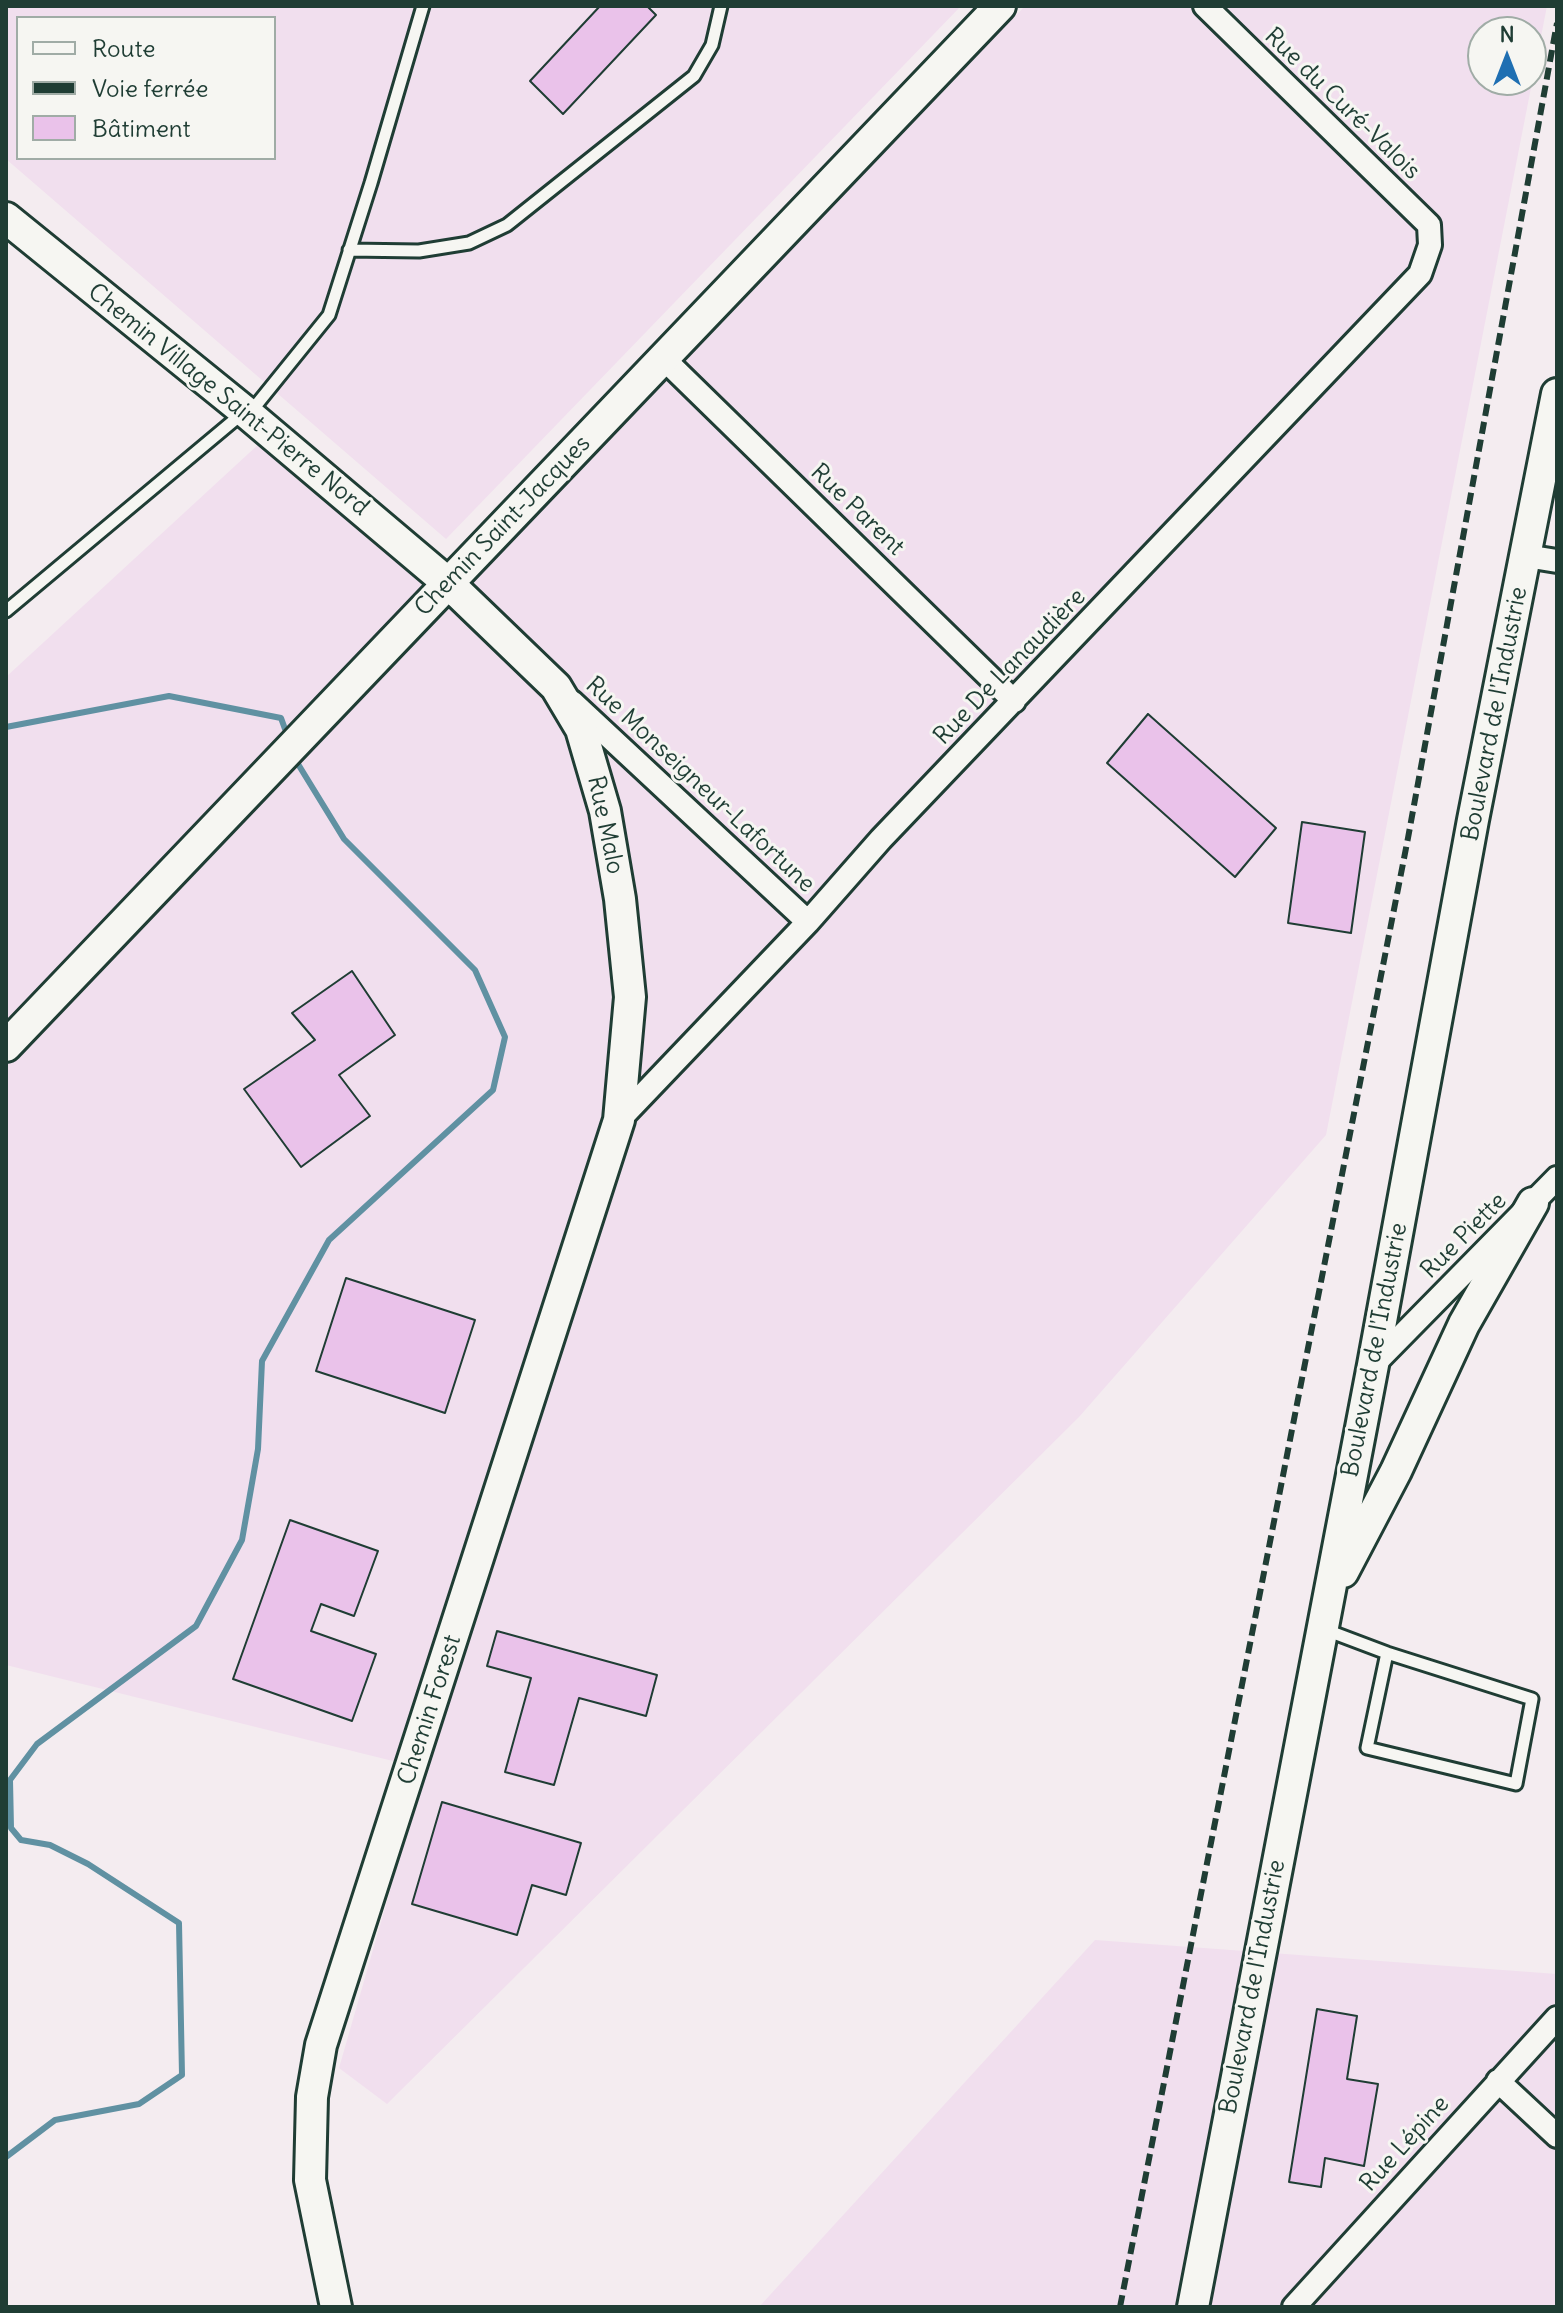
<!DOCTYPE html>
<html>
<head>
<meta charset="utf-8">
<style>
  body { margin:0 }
  #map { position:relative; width:1563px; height:2313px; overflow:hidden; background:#f4ecf0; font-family:Delius,sans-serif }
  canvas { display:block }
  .frame { position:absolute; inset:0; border:8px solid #1f3d34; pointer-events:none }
  .legend { position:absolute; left:16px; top:16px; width:260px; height:144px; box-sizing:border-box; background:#f6f6f2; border:2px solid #a0aca6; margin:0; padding:10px 14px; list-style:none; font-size:24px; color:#1f3d34 }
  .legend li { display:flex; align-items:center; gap:16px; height:40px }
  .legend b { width:40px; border:2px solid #a0aca6 }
  .north { position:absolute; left:1467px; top:16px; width:80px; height:80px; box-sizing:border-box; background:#f6f6f2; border:2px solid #a0aca6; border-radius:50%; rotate:0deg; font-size:22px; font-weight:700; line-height:32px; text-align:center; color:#1f3d34 }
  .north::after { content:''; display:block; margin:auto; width:28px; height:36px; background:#1f6fb2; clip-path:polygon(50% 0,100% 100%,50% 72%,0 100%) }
</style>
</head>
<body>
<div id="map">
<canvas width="1563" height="2313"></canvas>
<div class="frame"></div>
<ul class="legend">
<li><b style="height:10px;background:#f6f6f2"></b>Route</li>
<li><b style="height:10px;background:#1f3d34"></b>Voie ferrée</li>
<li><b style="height:22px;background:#eac2ea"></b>Bâtiment</li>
</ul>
<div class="north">N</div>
</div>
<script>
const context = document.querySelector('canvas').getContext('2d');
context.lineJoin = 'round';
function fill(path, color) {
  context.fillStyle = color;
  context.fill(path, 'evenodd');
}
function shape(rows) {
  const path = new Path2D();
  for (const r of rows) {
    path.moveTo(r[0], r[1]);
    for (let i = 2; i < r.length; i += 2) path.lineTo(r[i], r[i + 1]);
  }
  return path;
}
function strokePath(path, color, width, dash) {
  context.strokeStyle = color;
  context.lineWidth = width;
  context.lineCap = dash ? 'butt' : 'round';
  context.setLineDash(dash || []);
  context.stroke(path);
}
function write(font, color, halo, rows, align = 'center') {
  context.font = font + ' Delius,sans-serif';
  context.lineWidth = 6;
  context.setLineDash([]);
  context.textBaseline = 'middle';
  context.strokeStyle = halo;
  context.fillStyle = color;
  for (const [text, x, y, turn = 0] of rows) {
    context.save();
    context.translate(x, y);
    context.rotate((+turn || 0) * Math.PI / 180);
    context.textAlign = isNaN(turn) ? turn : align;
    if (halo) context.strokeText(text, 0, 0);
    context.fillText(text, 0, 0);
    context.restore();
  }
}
fill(shape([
  [6,6,961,6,446,539,6,159],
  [18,18,274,18,274,158,18,158],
  [1025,6,1547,6,1326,1135,1079,1417,387,2104,339,2068,425,1769,6,1665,6,677,261,442,447,600],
  [1483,32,1531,32,1531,80,1483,80],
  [1095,1940,1557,1974,1557,2307,759,2307]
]), '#f1dfee');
strokePath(shape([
  [6,727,169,696,281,718,285,729],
  [6,2157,55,2120,139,2104,182,2075,179,1923,88,1864,50,1845,21,1840,11,1828,10,1780,37,1744,196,1626,242,1540,258,1449,262,1361,329,1240,493,1090,505,1037,475,970,344,839,298,764]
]), '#6091a2', 6);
const building = shape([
  [600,6,647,6,656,15,563,114,530,81,600,6],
  [1148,714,1276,828,1235,877,1107,763,1148,714],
  [1302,822,1365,832,1351,933,1288,923,1302,822],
  [352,971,395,1035,339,1075,370,1116,301,1167,244,1089,315,1040,292,1013,352,971],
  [346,1278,475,1320,445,1413,316,1371,346,1278],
  [290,1520,378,1551,354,1616,321,1604,311,1631,376,1654,352,1721,233,1679,290,1520],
  [497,1631,657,1675,646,1716,579,1698,554,1785,505,1772,531,1678,487,1666,497,1631],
  [442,1802,581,1843,566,1895,532,1885,517,1935,412,1904,442,1802],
  [1317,2009,1357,2016,1347,2079,1378,2084,1364,2166,1325,2158,1321,2187,1289,2182,1317,2009]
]);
fill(building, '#eac2ea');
strokePath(building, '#1f3d34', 2);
const lane = shape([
  [349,250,419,251,469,243,507,225,694,76,712,45,721,6],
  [249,414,329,315,371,183,423,6],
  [6,611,244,412],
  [1326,1630,1387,1653,1367,1748,1516,1784,1532,1699,1387,1653]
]);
const street = shape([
  [663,358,1014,701],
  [1526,556,1557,561],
  [572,702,808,922],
  [619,1120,808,922,881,839,1420,274,1430,245,1429,225,1205,6],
  [1373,1365,1557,1178],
  [1498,2081,1557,2136],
  [1294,2307,1557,2018]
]);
const secondary = shape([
  [6,218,248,414,448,583,556,687,581,729,605,811,620,899,630,997,619,1120,321,2045,312,2097,310,2180,336,2307],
  [6,1046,1000,6],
  [1343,1572,1396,1471,1464,1324,1533,1203],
  [1193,2307,1373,1365,1473,820,1557,394]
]);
strokePath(lane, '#1f3d34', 17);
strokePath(street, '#1f3d34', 28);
strokePath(secondary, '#1f3d34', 36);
strokePath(lane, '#f6f6f2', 11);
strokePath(street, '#f6f6f2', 22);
strokePath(secondary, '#f6f6f2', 30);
strokePath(shape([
  [1120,2307,1408,838,1557,23]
]), '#1f3d34', 6, [12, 6]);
write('24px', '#1f3d34', '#f6f6f2', [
  ["Rue du Curé-Valois",1342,104,44],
  ["Chemin Village Saint-Pierre Nord",228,400,39],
  ["Rue Parent",857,510,44],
  ["Chemin Saint-Jacques",503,526,-46],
  ["Rue De Lanaudière",1010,667,-46],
  ["Boulevard de l'Industrie",1495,714,-79],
  ["Rue Monseigneur-Lafortune",700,785,43],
  ["Rue Malo",605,825,78],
  ["Rue Piette",1464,1236,-45],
  ["Boulevard de l'Industrie",1375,1350,-79],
  ["Chemin Forest",430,1710,-72],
  ["Boulevard de l'Industrie",1253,1987,-79],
  ["Rue Lépine",1405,2144,-48]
]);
</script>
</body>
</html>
